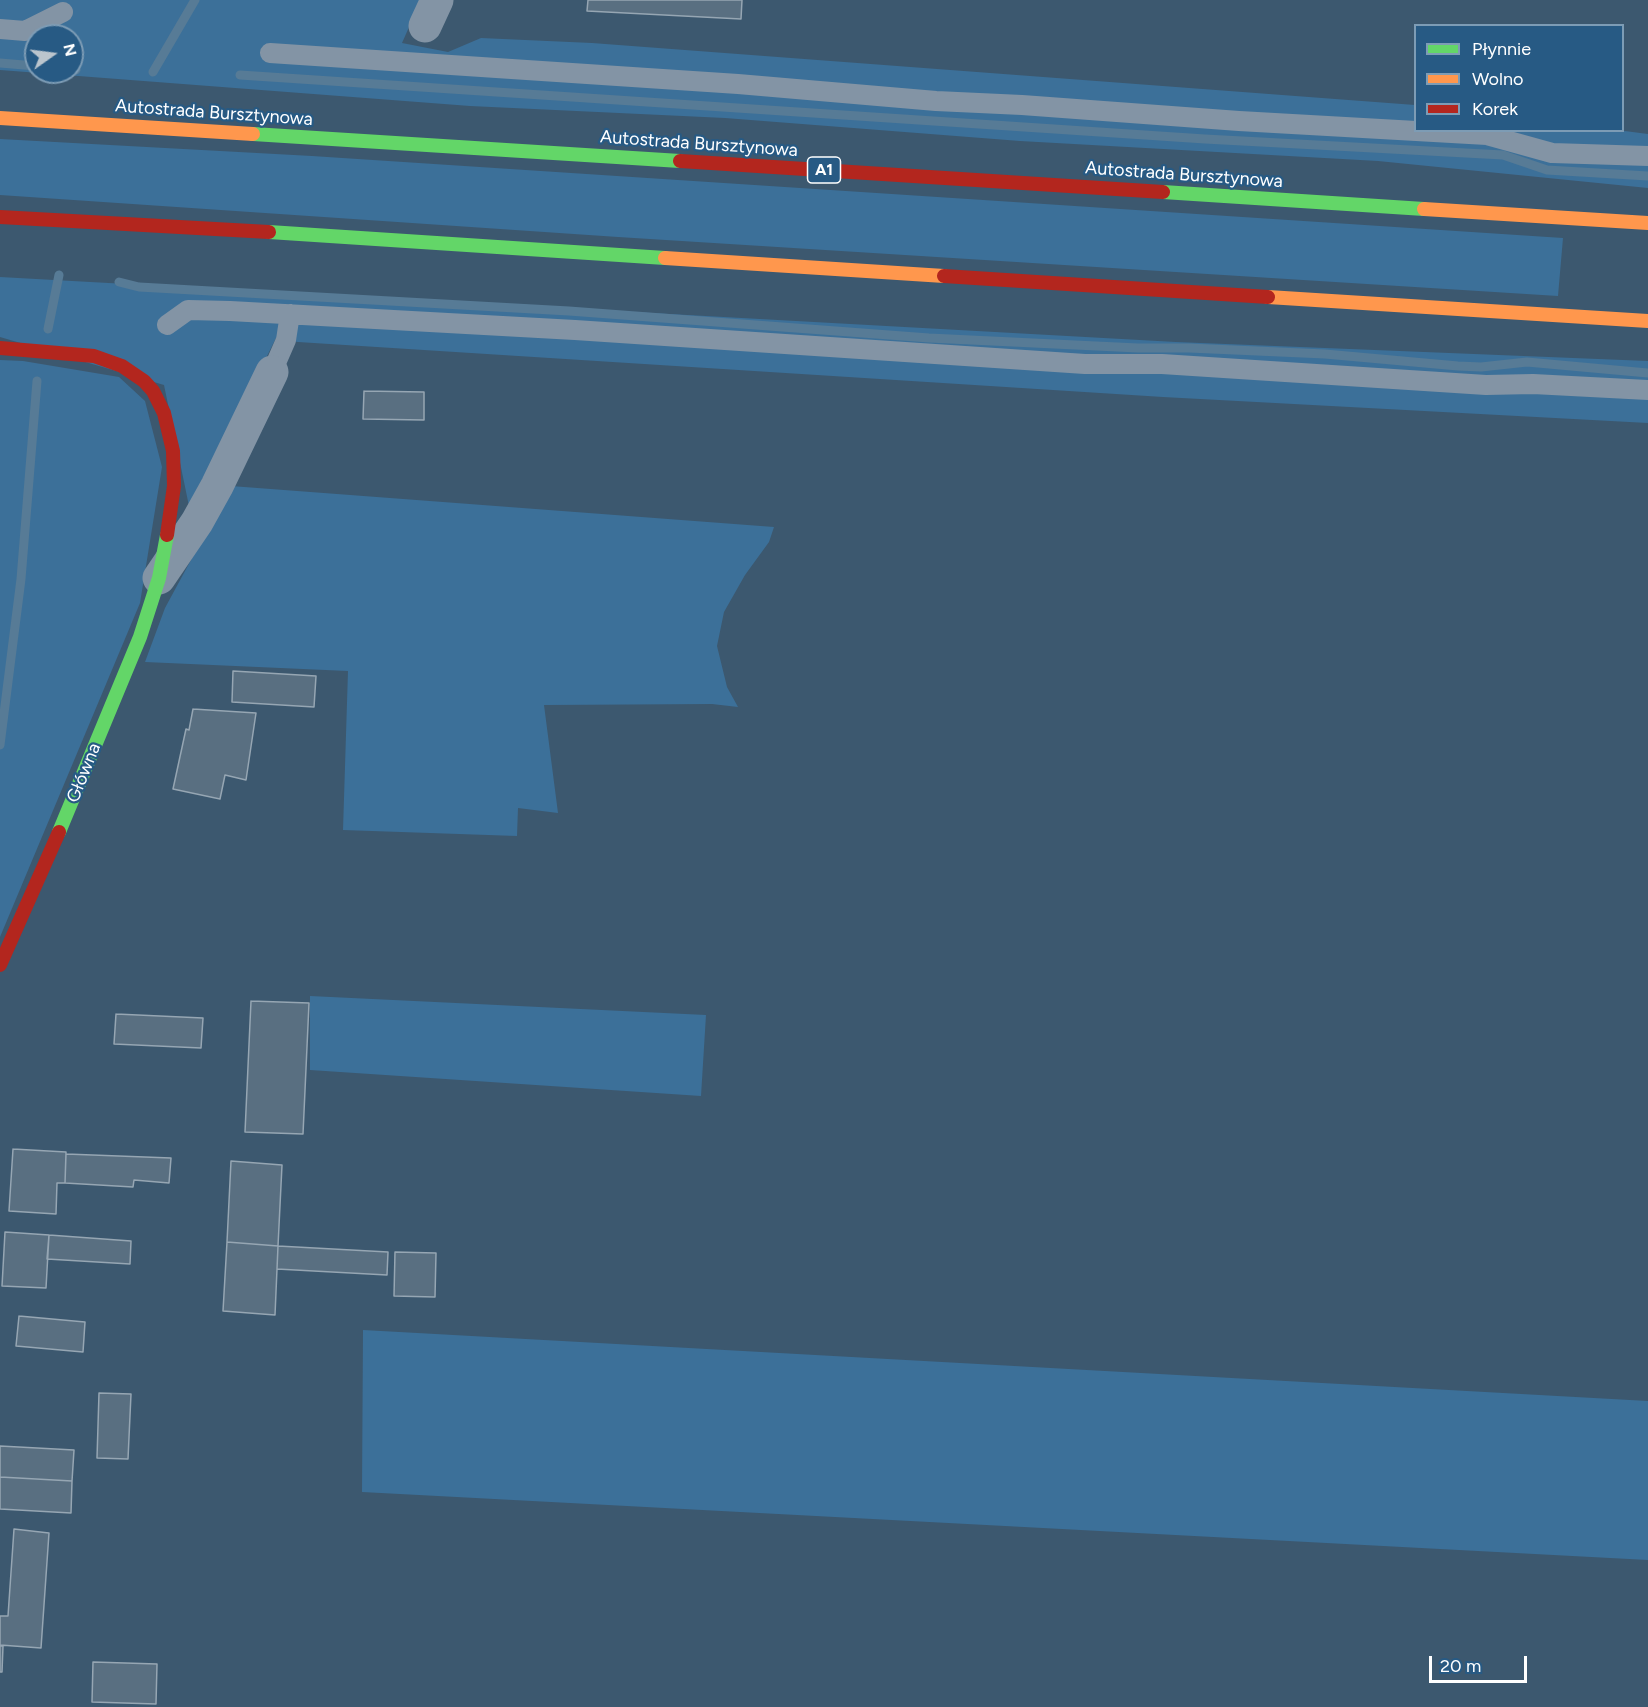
<!DOCTYPE html>
<html>
<head>
<meta charset="utf-8">
<style>
  body { margin:0 }
  #map { position:relative; width:1648px; height:1707px; overflow:hidden; background:#3c586f; font-family:Figtree,sans-serif }
  canvas { display:block }
  .legend { position:absolute; left:1414px; top:24px; width:210px; height:108px; box-sizing:border-box; background:#275a84; border:2px solid #7d9cb5; margin:0; padding:8px 10px; list-style:none; font-size:18px; color:#fff }
  .legend li { display:flex; align-items:center; gap:12px; height:30px }
  .legend b { width:30px; border:2px solid #7d9cb5 }
  .north { position:absolute; left:24px; top:24px; width:60px; height:60px; box-sizing:border-box; background:#275a84; border:2px solid #7d9cb5; border-radius:50%; rotate:76deg; font-size:16px; font-weight:700; line-height:24px; text-align:center; color:#fff }
  .north::after { content:''; display:block; margin:auto; width:21px; height:27px; background:#bbc5cd; clip-path:polygon(50% 0,100% 100%,50% 72%,0 100%) }
  .scale { position:absolute; left:1429px; top:1656px; width:98px; height:27px; box-sizing:border-box; border:3px solid #fff; border-top:0; padding-left:8px; font-size:18px; line-height:21px; white-space:nowrap; color:#fff; -webkit-text-stroke:4px #275a84; paint-order:stroke }
</style>
</head>
<body>
<div id="map">
<canvas width="1648" height="1707"></canvas>
<ul class="legend">
<li><b style="height:8px;background:#63d668"></b>Płynnie</li>
<li><b style="height:8px;background:#ff974d"></b>Wolno</li>
<li><b style="height:8px;background:#b3261e"></b>Korek</li>
</ul>
<div class="north">N</div>
<div class="scale">20 m</div>
</div>
<script>
const context = document.querySelector('canvas').getContext('2d');
context.lineJoin = 'round';
function fill(path, color) {
  context.fillStyle = color;
  context.fill(path, 'evenodd');
}
function shape(rows) {
  const path = new Path2D();
  for (const r of rows) {
    path.moveTo(r[0], r[1]);
    for (let i = 2; i < r.length; i += 2) path.lineTo(r[i], r[i + 1]);
  }
  return path;
}
function strokePath(path, color, width, dash) {
  context.strokeStyle = color;
  context.lineWidth = width;
  context.lineCap = dash ? 'butt' : 'round';
  context.setLineDash(dash || []);
  context.stroke(path);
}
function write(font, color, halo, rows, align = 'center') {
  context.font = font + ' Figtree,sans-serif';
  context.lineWidth = 4.5;
  context.setLineDash([]);
  context.textBaseline = 'middle';
  context.strokeStyle = halo;
  context.fillStyle = color;
  for (const [text, x, y, turn = 0] of rows) {
    context.save();
    context.translate(x, y);
    context.rotate((+turn || 0) * Math.PI / 180);
    context.textAlign = isNaN(turn) ? turn : align;
    if (halo) context.strokeText(text, 0, 0);
    context.fillText(text, 0, 0);
    context.restore();
  }
}
fill(shape([
  [0,0,421,0,402,43,448,52,481,38,592,43,1415,105,1416,130,1617,130,1648,134,1648,188,1378,161,1020,141,725,118,470,106,0,70],
  [36,36,72,36,72,72,36,72],
  [0,139,312,156,1563,238,1558,296,618,237,0,195],
  [0,277,1176,342,1648,361,1648,423,1163,397,298,342,276,338,190,511,164,385,0,337],
  [0,360,23,361,119,377,145,401,162,467,140,603,0,937],
  [231,486,774,527,769,542,745,575,724,612,717,646,727,687,738,707,712,704,544,705,558,813,518,808,517,836,343,830,348,671,145,662,165,608],
  [310,996,706,1015,701,1096,310,1070],
  [363,1330,1648,1401,1648,1560,362,1492]
]), '#3c7099');
strokePath(shape([
  [0,63,36,66],
  [72,69,76,70],
  [153,72,195,0],
  [240,75,1205,139,1503,155,1547,170,1648,176],
  [119,282,139,287,569,311,929,338,1138,348,1189,348,1325,354,1458,366,1481,367,1527,362,1648,373],
  [48,329,59,275],
  [0,745,21,579,37,381]
]), '#577b96', 9);
const building = shape([
  [588,0,742,0,741,19,587,11,588,0],
  [364,391,424,392,424,420,363,419,364,391],
  [233,671,316,676,314,707,232,702,233,671],
  [193,709,256,713,246,780,225,775,220,799,173,789,186,729,189,730,193,709],
  [251,1001,309,1003,303,1134,245,1132,251,1001],
  [116,1014,203,1018,201,1048,114,1044,116,1014],
  [13,1149,66,1152,65,1183,57,1183,56,1214,9,1211,13,1149],
  [66,1154,171,1158,169,1183,134,1180,133,1187,65,1183,66,1154],
  [231,1161,282,1165,278,1246,227,1242,231,1161],
  [5,1232,49,1235,46,1288,2,1286,5,1232],
  [49,1235,131,1241,130,1264,47,1259,49,1235],
  [227,1242,278,1246,275,1315,223,1311,227,1242],
  [278,1246,388,1252,387,1275,277,1269,278,1246],
  [395,1252,436,1253,435,1297,394,1296,395,1252],
  [19,1316,85,1322,83,1352,16,1346,19,1316],
  [99,1393,131,1394,128,1459,97,1458,99,1393],
  [0,1446,74,1450,72,1481,0,1477,0,1446],
  [0,1477,72,1481,71,1513,0,1509,0,1477],
  [14,1529,49,1533,41,1648,0,1645,0,1616,8,1616,14,1529],
  [0,1646,3,1646,2,1672,0,1672,0,1646],
  [93,1662,157,1664,156,1704,92,1702,93,1662]
]);
fill(building, '#596f81');
strokePath(building, '#96a6b3', 1.5);
strokePath(shape([
  [0,29,25,31,63,12],
  [270,53,738,84,936,101,1022,105,1239,121,1487,135,1552,153,1648,156],
  [167,325,188,310,230,311,575,330,1085,364,1162,364,1486,385,1533,384,1648,390],
  [272,372,286,340,290,314]
]), '#8394a5', 20);
strokePath(shape([
  [425,26,437,0],
  [159,578,197,522,217,486,272,372]
]), '#8394a5', 33);
strokePath(shape([
  [253,134,680,161],
  [1163,192,1424,209],
  [269,232,665,258],
  [59,832,140,637,159,578,167,535]
]), '#63d668', 14);
strokePath(shape([
  [0,118,253,134],
  [1424,209,1648,223],
  [665,258,944,276],
  [1268,297,1648,321]
]), '#ff974d', 14);
strokePath(shape([
  [680,161,1163,192],
  [0,217,269,232],
  [944,276,1268,297],
  [0,348,94,356,122,366,144,381,153,391,164,413,173,451,174,486,167,535],
  [0,965,59,832]
]), '#b3261e', 14);
for (const [x, y, w] of [
  [824,170,33]
]) {
  const box = new Path2D();
  box.roundRect(x - w / 2, y - 13, w, 26, 4.5);
  context.fillStyle = '#275a84';
  context.fill(box);
  strokePath(box, '#fff', 1.5);
}
write('bold 16px', '#fff', null, [
  ["A1",824,170]
]);
write('18px', '#fff', '#275a84', [
  ["Autostrada Bursztynowa",214,113,4],
  ["Autostrada Bursztynowa",699,144,4],
  ["Autostrada Bursztynowa",1184,175,4],
  ["Główna",84,773,-68]
]);
</script>
</body>
</html>
